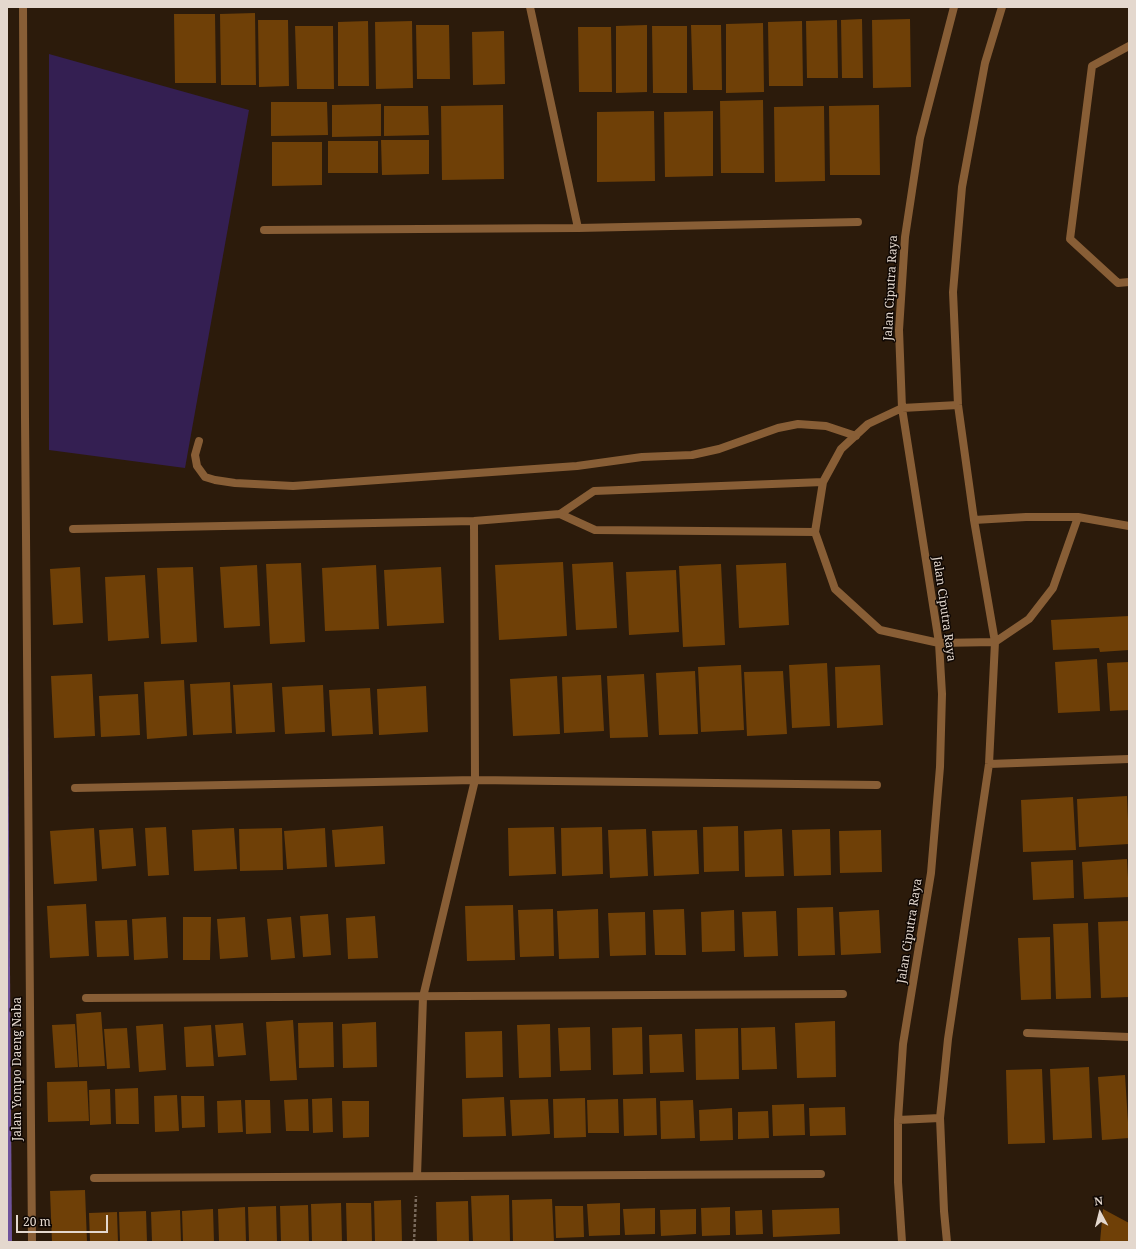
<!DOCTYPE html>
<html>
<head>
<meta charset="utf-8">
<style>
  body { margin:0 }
  #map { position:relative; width:1136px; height:1249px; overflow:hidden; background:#2c1b0b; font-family:"Noto Serif",serif }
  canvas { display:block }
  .frame { position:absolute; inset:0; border:8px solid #e4d8ce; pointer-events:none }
  .north { position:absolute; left:1080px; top:1193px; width:40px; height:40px; -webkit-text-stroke:3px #0f0703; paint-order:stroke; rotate:353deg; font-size:11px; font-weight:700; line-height:16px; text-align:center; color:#e4d8ce }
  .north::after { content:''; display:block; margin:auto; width:14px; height:18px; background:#e4d8ce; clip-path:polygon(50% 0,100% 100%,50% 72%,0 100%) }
  .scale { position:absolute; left:16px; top:1215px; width:92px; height:18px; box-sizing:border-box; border:2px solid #e4d8ce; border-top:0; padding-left:5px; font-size:12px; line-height:14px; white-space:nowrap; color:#e4d8ce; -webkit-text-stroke:3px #0f0703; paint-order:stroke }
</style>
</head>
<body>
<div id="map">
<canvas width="1136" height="1249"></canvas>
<div class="frame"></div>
<div class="north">N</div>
<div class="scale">20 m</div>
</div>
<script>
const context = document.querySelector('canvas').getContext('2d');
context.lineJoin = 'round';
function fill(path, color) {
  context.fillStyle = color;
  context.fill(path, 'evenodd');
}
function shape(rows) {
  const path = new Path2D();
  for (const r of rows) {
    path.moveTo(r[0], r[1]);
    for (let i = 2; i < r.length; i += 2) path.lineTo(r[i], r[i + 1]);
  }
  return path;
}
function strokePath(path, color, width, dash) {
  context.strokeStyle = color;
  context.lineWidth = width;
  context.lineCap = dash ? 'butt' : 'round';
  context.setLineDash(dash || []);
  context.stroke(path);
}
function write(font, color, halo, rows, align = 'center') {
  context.font = font + ' "Noto Serif",serif';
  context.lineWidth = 3;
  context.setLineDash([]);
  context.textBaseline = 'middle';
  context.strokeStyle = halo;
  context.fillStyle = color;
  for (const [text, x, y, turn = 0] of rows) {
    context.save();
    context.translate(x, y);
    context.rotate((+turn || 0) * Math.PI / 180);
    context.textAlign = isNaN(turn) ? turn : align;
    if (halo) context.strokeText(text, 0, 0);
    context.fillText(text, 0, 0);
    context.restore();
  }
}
fill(shape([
  [49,54,249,110,185,468,49,450]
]), '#341f52');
fill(shape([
  [7,563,12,1242,7,1242]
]), '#6f539c');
fill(shape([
  [255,13,256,85,221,85,220,14],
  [174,14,215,14,216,83,175,83],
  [862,19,863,78,842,78,841,20],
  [910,19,911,87,873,88,872,20],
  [258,20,288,20,289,86,259,87],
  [837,20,838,78,807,78,806,21],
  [368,21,369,86,338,86,338,22],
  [412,21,413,88,376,89,375,22],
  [802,21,803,86,769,86,768,22],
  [763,23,764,92,726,93,726,24],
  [416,25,449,25,450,79,417,79],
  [647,25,647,92,616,93,616,26],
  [691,25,721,25,722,90,693,90],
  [295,26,333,26,334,89,297,89],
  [652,26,687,26,687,93,653,93],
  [578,27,611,27,612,92,579,92],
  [504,31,505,84,473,85,472,32],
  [763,100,764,173,721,173,720,101],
  [271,102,327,102,328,135,271,136],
  [381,104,381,136,332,137,332,105],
  [503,105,504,179,442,180,441,106],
  [879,105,880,175,830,175,829,106],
  [384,106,428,106,429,135,384,136],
  [824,106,825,181,775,182,774,107],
  [654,111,655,181,597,182,597,112],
  [713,111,713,176,665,177,664,112],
  [381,140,429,140,429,174,382,175],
  [328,141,378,141,378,173,328,173],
  [272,142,322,142,322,185,272,186],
  [563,562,567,636,499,640,495,565],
  [613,562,617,628,576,630,572,564],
  [301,563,305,642,270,644,266,564],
  [786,563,789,625,739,628,736,565],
  [721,564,725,645,683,647,679,566],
  [257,565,260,626,224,628,220,567],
  [376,565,379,629,325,631,322,568],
  [80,567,83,623,53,625,50,569],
  [193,567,197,642,161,644,157,568],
  [441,567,444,623,387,626,384,570],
  [676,570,679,632,629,635,626,572],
  [145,575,149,638,108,641,105,577],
  [1129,616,1129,650,1100,652,1099,648,1053,650,1051,620],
  [1097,659,1100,711,1058,713,1055,662],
  [1129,662,1129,710,1110,711,1107,663],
  [827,663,830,726,792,728,789,665],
  [741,665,744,730,701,732,698,667],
  [880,665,883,725,837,728,835,667],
  [695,671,698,734,659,735,656,673],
  [783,671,787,734,747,736,744,672],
  [92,674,95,736,54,738,51,676],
  [644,674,648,737,610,738,607,676],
  [601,675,604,731,564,733,562,677],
  [557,676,560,734,513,736,510,679],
  [184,680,187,736,147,739,144,682],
  [230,682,232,733,193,735,190,684],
  [272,683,275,732,236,734,233,685],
  [323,685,325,732,285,734,282,687],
  [426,686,428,732,379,735,377,689],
  [370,688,373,734,332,736,329,690],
  [138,694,140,735,101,737,99,696],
  [1127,796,1129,844,1079,847,1077,799],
  [1073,797,1076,850,1023,852,1021,800],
  [383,826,385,864,335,867,332,830],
  [738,826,739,871,704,872,703,827],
  [166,827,169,875,148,876,145,828],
  [554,827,556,874,509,876,508,828],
  [602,827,603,874,562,876,561,828],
  [94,828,97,881,54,884,50,831],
  [133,828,136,866,102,869,99,830],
  [234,828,237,869,194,871,192,830],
  [282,828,283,870,240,871,239,829],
  [325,828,327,867,287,869,284,831],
  [646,829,648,876,610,878,608,830],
  [782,829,784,876,745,877,744,831],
  [830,829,831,875,794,876,792,830],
  [697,830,699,874,654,876,652,831],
  [881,830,882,872,840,873,839,831],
  [1127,859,1129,897,1084,899,1082,862],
  [1073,860,1074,898,1033,900,1031,862],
  [86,904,89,956,50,958,47,906],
  [513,905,515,960,467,961,465,906],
  [833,907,835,955,798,956,797,908],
  [553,909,554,956,520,957,518,910],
  [598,909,599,958,559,959,557,911],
  [684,909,686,955,655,955,653,910],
  [734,910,735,951,702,952,701,912],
  [879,910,881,953,841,955,839,912],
  [776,911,778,956,744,957,742,912],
  [645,912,646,955,610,956,608,913],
  [328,914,331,955,303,957,300,916],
  [375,916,378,958,348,959,346,918],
  [166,917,168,958,134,960,132,919],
  [183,917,211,917,210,960,183,960],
  [245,917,248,957,220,959,217,919],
  [291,917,295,958,271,960,267,919],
  [127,920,129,956,97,957,95,921],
  [1129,921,1129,997,1101,998,1098,922],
  [1088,923,1091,998,1056,999,1053,924],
  [1050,937,1051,999,1021,1000,1018,938],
  [101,1012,105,1066,79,1067,76,1014],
  [293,1020,297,1080,270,1081,266,1022],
  [835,1021,836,1077,797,1078,795,1023],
  [333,1022,334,1067,299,1068,298,1023],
  [376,1022,377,1067,343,1068,342,1024],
  [243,1023,246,1055,218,1057,215,1025],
  [75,1024,78,1067,55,1068,52,1025],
  [163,1024,166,1070,139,1072,136,1026],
  [550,1024,551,1077,519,1078,517,1025],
  [211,1025,214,1066,186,1067,184,1027],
  [590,1027,591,1070,560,1071,558,1028],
  [642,1027,643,1074,613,1075,612,1028],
  [775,1027,777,1069,742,1070,741,1028],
  [127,1028,130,1068,107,1069,104,1029],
  [738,1028,739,1079,696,1080,695,1029],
  [502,1031,503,1077,466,1078,465,1032],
  [682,1034,684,1072,650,1073,649,1035],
  [1089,1067,1092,1138,1053,1140,1050,1069],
  [1042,1069,1045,1143,1008,1144,1006,1070],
  [1125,1075,1129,1138,1102,1140,1098,1077],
  [87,1081,89,1121,48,1122,47,1082],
  [138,1088,139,1124,116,1124,115,1089],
  [110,1089,111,1124,90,1125,89,1090],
  [177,1095,179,1131,155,1132,154,1096],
  [181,1096,204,1096,205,1127,182,1128],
  [504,1097,506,1136,463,1137,462,1099],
  [332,1098,333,1132,313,1133,312,1099],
  [585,1098,586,1137,554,1138,553,1099],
  [656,1098,657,1135,624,1136,623,1099],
  [308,1099,309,1131,286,1131,284,1100],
  [548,1099,550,1134,512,1136,510,1100],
  [618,1099,619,1133,588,1133,587,1100],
  [241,1100,243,1132,218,1133,217,1101],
  [245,1100,270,1100,271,1133,246,1134],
  [693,1100,695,1138,661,1139,660,1101],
  [342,1101,369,1101,369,1137,343,1138],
  [804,1104,805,1135,773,1136,772,1105],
  [845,1107,846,1135,810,1136,809,1108],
  [732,1108,733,1140,700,1141,699,1110],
  [768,1111,769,1138,738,1139,738,1112],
  [85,1190,87,1242,52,1242,50,1191],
  [509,1195,510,1242,473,1242,471,1196],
  [552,1199,554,1242,513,1242,512,1200],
  [401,1200,402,1242,375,1242,374,1201],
  [468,1201,469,1242,437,1242,436,1202],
  [341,1203,342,1242,312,1242,311,1204],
  [346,1203,371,1203,372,1242,347,1242],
  [620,1203,620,1235,589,1236,587,1204],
  [308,1205,309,1242,281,1242,280,1206],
  [276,1206,277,1242,249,1242,248,1207],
  [555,1206,583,1206,584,1237,556,1238],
  [245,1207,246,1242,219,1242,218,1209],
  [730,1207,730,1235,702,1236,701,1208],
  [655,1208,655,1234,625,1235,623,1209],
  [839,1208,840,1234,773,1237,772,1210],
  [213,1209,214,1242,183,1242,182,1211],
  [696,1209,696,1234,661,1236,660,1210],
  [1103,1209,1129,1223,1129,1242,1100,1242],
  [180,1210,181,1242,152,1242,151,1212],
  [762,1210,763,1234,736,1235,735,1211],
  [146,1211,147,1242,120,1242,119,1212],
  [117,1212,118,1242,90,1242,89,1213]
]), '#6f4007');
strokePath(shape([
  [414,1242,416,1196]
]), '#78695b', 2.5, [3, 2]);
strokePath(shape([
  [199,441,195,455,197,466,205,477,215,480,235,483,293,486,577,466,642,457,692,455,719,449,778,428,798,424,826,426,856,436]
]), '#885e36', 8);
strokePath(shape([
  [530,7,578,228],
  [1129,46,1092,66,1070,239,1118,283,1129,282],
  [264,230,578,228,858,222],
  [958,405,902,408,868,424,841,449,823,482,815,532,835,589,880,630,939,643,995,642,1029,619,1053,588,1078,517,1026,517,974,520],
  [560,514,595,530,815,532],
  [1078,517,1129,526],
  [73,529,474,521,560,514,594,491,823,482],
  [989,764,1129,759],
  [75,788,475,780,877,785],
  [86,998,843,994],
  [1027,1033,1129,1037],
  [898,1120,940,1118],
  [417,1176,423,997,475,780,474,521],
  [94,1178,821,1174],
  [902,1242,898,1182,898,1120,903,1044,931,873,940,767,942,694,939,643,902,408,899,330,905,237,920,138,954,7],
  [947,1242,944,1211,940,1118,948,1039,989,764,995,642,974,520,958,405,953,292,962,187,985,63,1002,7]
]), '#885e36', 8);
strokePath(shape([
  [23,7,25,418,32,1242]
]), '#885e36', 8);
write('12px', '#e4d8ce', '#0f0703', [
  ["Jalan Ciputra Raya",891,288,-87],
  ["Jalan Ciputra Raya",944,609,82],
  ["Jalan Ciputra Raya",910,931,-81],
  ["Jalan Yompo Daeng Naba",18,1069,-90]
]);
</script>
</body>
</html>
